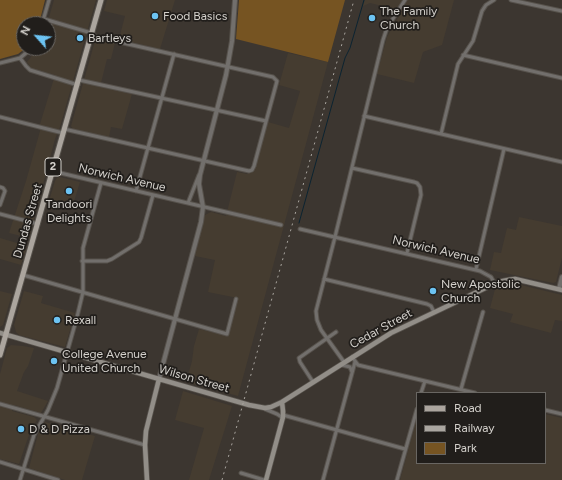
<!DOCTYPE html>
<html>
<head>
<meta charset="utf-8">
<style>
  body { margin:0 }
  #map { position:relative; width:562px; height:480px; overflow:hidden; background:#3c3630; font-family:Figtree,sans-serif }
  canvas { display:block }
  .legend { position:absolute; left:416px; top:392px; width:130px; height:72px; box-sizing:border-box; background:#211e1b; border:1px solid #696662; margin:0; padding:5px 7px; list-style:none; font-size:12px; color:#d4d1cc }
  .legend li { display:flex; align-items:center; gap:8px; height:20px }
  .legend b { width:20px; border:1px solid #696662 }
  .north { position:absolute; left:16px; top:16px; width:40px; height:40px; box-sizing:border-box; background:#211e1b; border:1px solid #696662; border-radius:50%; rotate:297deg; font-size:11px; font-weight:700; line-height:16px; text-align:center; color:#d4d1cc }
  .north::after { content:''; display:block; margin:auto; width:14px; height:18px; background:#6cc3f2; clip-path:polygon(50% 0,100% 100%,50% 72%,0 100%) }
</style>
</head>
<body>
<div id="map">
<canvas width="562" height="480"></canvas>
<ul class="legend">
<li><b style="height:5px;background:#aba59e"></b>Road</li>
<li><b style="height:5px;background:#aaa6a0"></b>Railway</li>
<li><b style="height:11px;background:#765422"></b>Park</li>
</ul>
<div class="north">N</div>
</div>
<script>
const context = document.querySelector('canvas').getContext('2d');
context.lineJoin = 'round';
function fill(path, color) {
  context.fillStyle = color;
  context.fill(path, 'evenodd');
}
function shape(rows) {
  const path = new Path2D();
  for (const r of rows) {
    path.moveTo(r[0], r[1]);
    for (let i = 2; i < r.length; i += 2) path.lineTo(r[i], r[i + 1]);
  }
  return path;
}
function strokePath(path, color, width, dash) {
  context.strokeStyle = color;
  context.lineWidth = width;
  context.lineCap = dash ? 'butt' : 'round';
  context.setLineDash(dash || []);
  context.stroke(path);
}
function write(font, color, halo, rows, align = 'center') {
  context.font = font + ' Figtree,sans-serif';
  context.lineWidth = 3.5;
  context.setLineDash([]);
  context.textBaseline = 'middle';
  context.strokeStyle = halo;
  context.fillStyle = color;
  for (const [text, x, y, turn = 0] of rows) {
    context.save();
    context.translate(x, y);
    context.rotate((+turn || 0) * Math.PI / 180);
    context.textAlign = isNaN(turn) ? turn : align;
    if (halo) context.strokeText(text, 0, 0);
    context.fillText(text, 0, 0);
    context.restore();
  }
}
fill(shape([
  [54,0,96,0,60,127,55,139,29,238,9,233,26,181,40,131,40,124,55,75,31,68,27,62,38,48,48,48,47,24],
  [107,0,175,0,160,49,119,39,125,16,104,11],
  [365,0,454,0,442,45,423,52,414,83,377,74,387,37,402,11,370,3,363,6],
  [98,40,115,43,111,59,107,59,100,87,132,94,122,129,111,127,109,137,73,129,71,126,95,41],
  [288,53,328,62,238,396,186,382,192,361,194,346,199,329,228,336,238,298,208,292,215,260,195,256,205,215,211,212,226,216,237,172,247,174,254,170,268,122,289,128,300,91,279,85],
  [60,177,80,182,73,205,61,201,59,207,48,204,55,181,57,178],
  [519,217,562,226,562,258,556,282,553,283,490,270,494,252,501,253,507,228,516,230],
  [0,238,27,246,21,265,0,259],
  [517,284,562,295,562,321,555,320,551,333,510,322,513,314,490,308,495,289,500,287],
  [0,291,12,294,3,325,0,327],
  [24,291,43,296,41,303,75,313,65,347,19,335,16,332,14,325],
  [11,345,23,346,34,348,28,366,24,372,17,391,48,401,41,413,14,405,12,411,34,417,37,420,30,432,19,464,0,459,0,374,7,348],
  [183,391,232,406,209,480,189,480,204,428,175,420],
  [545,414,562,418,562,480,400,480,417,418,417,463,545,463],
  [45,422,95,436,82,480,65,480,29,468,38,434]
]), '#453c30');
fill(shape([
  [0,0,45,0,39,24,24,24,24,48,26,48,18,54,0,59],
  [239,0,345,0,328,62,236,39]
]), '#765422');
strokePath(shape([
  [299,223,345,58,350,48,364,0]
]), '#0c2431', 1);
const minor = shape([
  [511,0,562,11],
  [44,19,88,32,97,37,273,77,277,81,254,166,252,170,249,171,64,129],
  [42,24,49,0],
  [463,55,562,78],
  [20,58,26,66,30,70,78,85],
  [0,63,20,58,32,48],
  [79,80,266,121],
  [364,116,562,162],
  [0,117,63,133],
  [441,134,458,64,473,41,482,11,486,5,494,0],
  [352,168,414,182,417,183,420,187,421,195,407,253],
  [52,171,281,225],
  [0,187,3,188,5,191,0,205],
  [136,191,174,54],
  [188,203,199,175],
  [0,214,38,224],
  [300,229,480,271,491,277,495,284],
  [82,261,107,261,112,259,139,242,141,238,153,195],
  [476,269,504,149],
  [23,275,227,334,236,299],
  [324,279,427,304,431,306,434,312],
  [352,357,358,365,475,393],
  [344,362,321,330,317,320,316,311,335,237,383,40,387,28,405,0],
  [342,365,350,367,352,372],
  [313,382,300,362,299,358,336,332],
  [461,389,483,312],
  [421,393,425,381],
  [0,404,145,445],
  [265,409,277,414,283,418],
  [545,410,562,414],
  [283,415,405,449],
  [0,462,58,480],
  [241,473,264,480],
  [20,480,34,435,48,410,57,388,77,317,83,292,83,248,101,183],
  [323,480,355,362],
  [397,480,417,409]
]);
const tertiary = shape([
  [559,289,562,277],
  [159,379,201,222,203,207,199,184,200,175,226,75,232,41,235,0]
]);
const secondary = shape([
  [0,333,249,405,265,408,271,407,282,402,391,333,498,282,508,280,515,279,562,290],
  [147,480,145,445,146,431,159,379],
  [266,480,283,417,283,411,282,402]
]);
const primary = shape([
  [0,355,101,0]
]);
strokePath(minor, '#57524c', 5);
strokePath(tertiary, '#57524c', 6);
strokePath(secondary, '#57524c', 6);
strokePath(primary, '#57524c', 7);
strokePath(minor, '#726f6c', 3);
strokePath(tertiary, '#726f6c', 4);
strokePath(secondary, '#928e88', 4.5);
strokePath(primary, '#aba59e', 5);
strokePath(shape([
  [222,480,354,0]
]), '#aaa6a0', 1, [2, 4]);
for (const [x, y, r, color] of [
  [155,16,4,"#6cc3f2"],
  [372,18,4,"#6cc3f2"],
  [80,38,4,"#6cc3f2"],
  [69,191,4,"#6cc3f2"],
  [433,291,4,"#6cc3f2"],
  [57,320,4,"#6cc3f2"],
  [54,361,4,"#6cc3f2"],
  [21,429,4,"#6cc3f2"]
]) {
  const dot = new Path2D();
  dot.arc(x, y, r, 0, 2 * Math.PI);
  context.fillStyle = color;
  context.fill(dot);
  strokePath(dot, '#211e1b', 1.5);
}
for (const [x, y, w] of [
  [53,167,16]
]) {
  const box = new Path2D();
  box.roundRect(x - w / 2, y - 9, w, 18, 3);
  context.fillStyle = '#211e1b';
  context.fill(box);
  strokePath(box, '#d4d1cc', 1);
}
write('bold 11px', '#d4d1cc', null, [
  ["2",53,167]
]);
write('12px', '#d4d1cc', '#211e1b', [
  ["The Family",380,11],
  ["Church",380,25],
  ["Food Basics",163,16],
  ["Bartleys",88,38],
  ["Tandoori",69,204,"center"],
  ["Delights",69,218,"center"],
  ["New Apostolic",441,284],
  ["Church",441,298],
  ["Rexall",65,320],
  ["College Avenue",62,354],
  ["United Church",62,368],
  ["D & D Pizza",29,429]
], 'left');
write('12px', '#d4d1cc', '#211e1b', [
  ["Norwich Avenue",122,178,13],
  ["Dundas Street",28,221,-74],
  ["Norwich Avenue",436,250,13],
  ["Cedar Street",381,329,-29],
  ["Wilson Street",194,379,16]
]);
</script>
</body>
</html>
